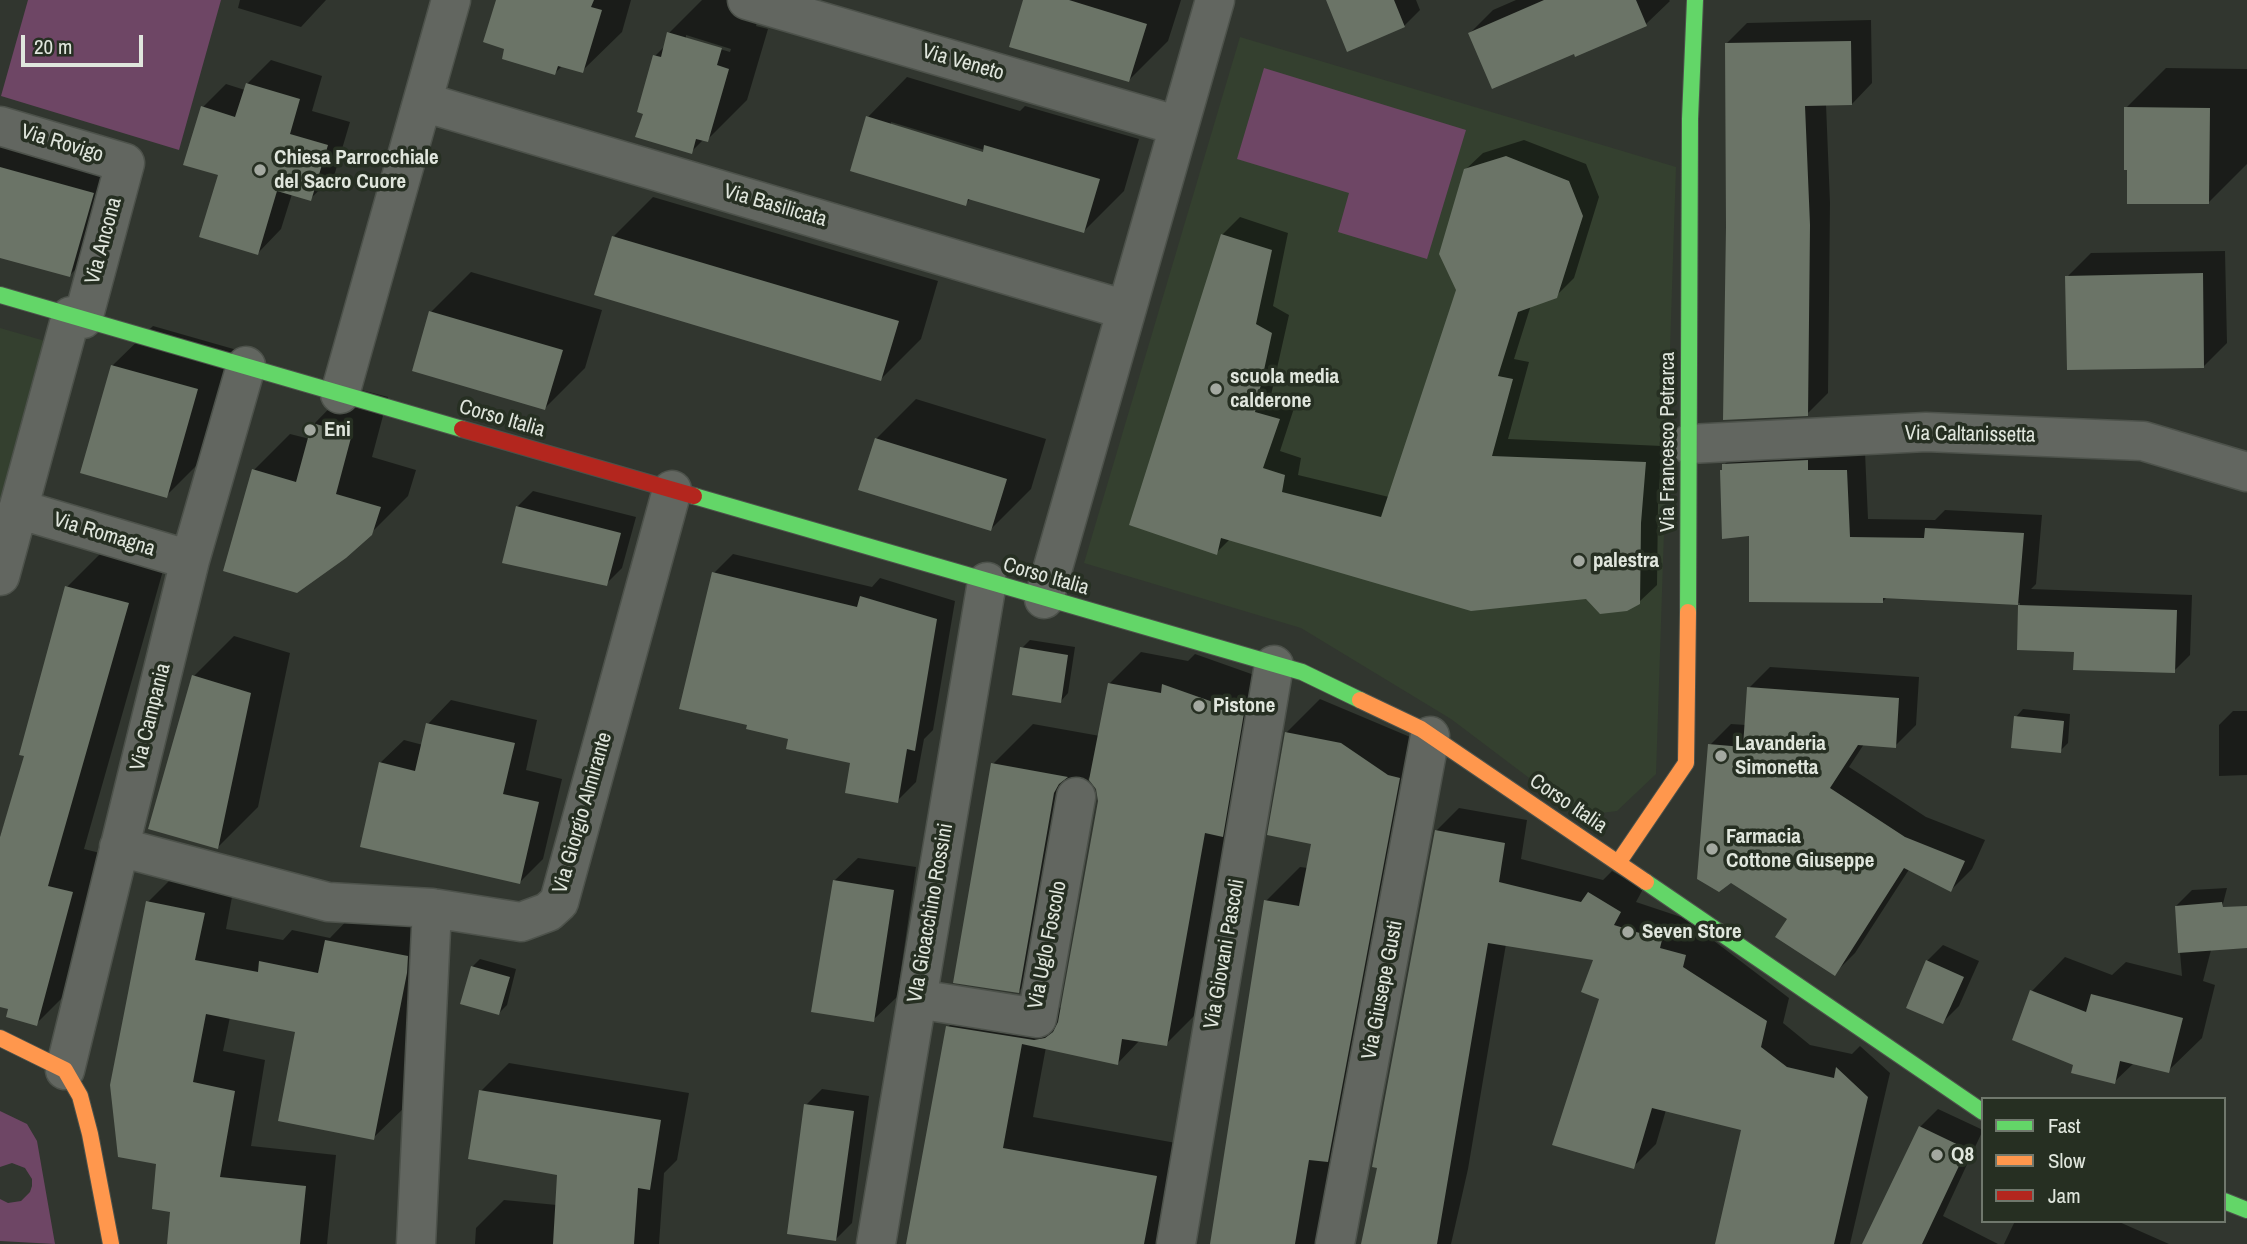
<!DOCTYPE html>
<html>
<head>
<meta charset="utf-8">
<style>
  body { margin:0 }
  #map { position:relative; width:2247px; height:1244px; overflow:hidden; background:#31362f; font-family:"Archivo Narrow",sans-serif }
  canvas { display:block }
  .legend { position:absolute; left:1981px; top:1097px; width:245px; height:126px; box-sizing:border-box; background:#262f22; border:2px solid #70786d; margin:0; padding:9px 12px; list-style:none; font-size:21px; color:#e0e6dd }
  .legend li { display:flex; align-items:center; gap:14px; height:35px }
  .legend b { width:35px; border:2px solid #70786d }
  .scale { position:absolute; left:21px; top:35px; width:122px; height:32px; box-sizing:border-box; border:4px solid #e0e6dd; border-top:0; padding-left:9px; font-size:21px; line-height:24px; white-space:nowrap; color:#e0e6dd; -webkit-text-stroke:5px #262f22; paint-order:stroke }
</style>
</head>
<body>
<div id="map">
<canvas width="2247" height="1244"></canvas>
<ul class="legend">
<li><b style="height:9px;background:#63d668"></b>Fast</li>
<li><b style="height:9px;background:#ff974d"></b>Slow</li>
<li><b style="height:9px;background:#b3261e"></b>Jam</li>
</ul>
<div class="scale">20 m</div>
</div>
<script>
const context = document.querySelector('canvas').getContext('2d');
context.lineJoin = 'round';
function fill(path, color) {
  context.fillStyle = color;
  context.fill(path, 'evenodd');
}
function shape(rows) {
  const path = new Path2D();
  for (const r of rows) {
    path.moveTo(r[0], r[1]);
    for (let i = 2; i < r.length; i += 2) path.lineTo(r[i], r[i + 1]);
  }
  return path;
}
function strokePath(path, color, width, dash) {
  context.strokeStyle = color;
  context.lineWidth = width;
  context.lineCap = dash ? 'butt' : 'round';
  context.setLineDash(dash || []);
  context.stroke(path);
}
function write(font, color, halo, rows, align = 'center') {
  context.font = font + ' "Archivo Narrow",sans-serif';
  context.lineWidth = 7;
  context.setLineDash([]);
  context.textBaseline = 'middle';
  context.strokeStyle = halo;
  context.fillStyle = color;
  for (const [text, x, y, turn = 0] of rows) {
    context.save();
    context.translate(x, y);
    context.rotate((+turn || 0) * Math.PI / 180);
    context.textAlign = isNaN(turn) ? turn : align;
    if (halo) context.strokeText(text, 0, 0);
    context.fillText(text, 0, 0);
    context.restore();
  }
}
fill(shape([
  [1240,37,1676,167,1656,774,1617,811,1593,814,1561,802,1451,719,1301,628,1084,563],
  [0,328,52,343,0,531]
]), '#34402f');
fill(shape([
  [28,0,221,0,179,150,1,96],
  [1264,68,1466,130,1427,259,1338,232,1349,193,1237,159],
  [0,1111,27,1124,37,1141,55,1244,0,1241,0,1199,8,1203,21,1201,30,1192,32,1186,32,1179,25,1168,12,1163,0,1167]
]), '#6e4665');
fill(shape([
  [240,0,326,0,301,27,238,8],
  [498,0,631,0,622,32,582,71,562,66,555,73,506,48],
  [702,0,733,0,761,8,756,26,768,29,747,100,707,140,704,139,691,152,655,56,666,45,669,33],
  [686,35,731,49,730,52,686,39],
  [1025,0,1181,0,1168,41,1129,80],
  [1327,0,1416,0,1420,10,1404,26],
  [1516,0,1669,0,1670,1,1646,24,1575,51,1470,33,1493,10],
  [1871,20,1872,83,1852,104,1826,104,1830,203,1828,393,1807,414,1728,227,1726,44,1747,23],
  [271,60,322,76,312,111,350,122,334,176,310,199,292,194,281,229,258,253,220,174,203,107,226,84,245,90,247,84],
  [2166,68,2247,69,2247,164,2209,202,2126,108],
  [907,77,1020,111,1025,106,1139,139,1124,191,1084,231,971,198,965,204,868,117],
  [891,122,991,152,990,156,891,126],
  [0,130,122,164,99,246,70,275,0,255],
  [1524,140,1586,164,1599,197,1574,278,1556,296,1531,305,1514,359,1529,362,1508,439,1662,446,1658,505,1657,585,1639,602,1587,598,1230,539,1216,553,1222,235,1240,217,1288,233,1273,306,1289,315,1271,395,1296,402,1280,451,1301,458,1298,475,1389,497,1458,290,1465,170,1483,153],
  [653,197,938,281,921,339,881,379,614,236],
  [2225,251,2227,343,2203,367,2067,277,2091,253],
  [471,272,602,310,585,368,545,408,431,312],
  [153,326,237,350,206,456,166,496,82,472,113,365],
  [350,387,388,397,372,457,416,470,408,496,371,533,254,470,290,434,310,439,314,424],
  [916,399,1046,439,1031,489,991,529,876,439],
  [1742,446,1865,452,1868,519,1935,520,1945,510,2042,515,2036,584,2031,589,2192,595,2190,655,2174,671,2076,651,2019,649,2020,603,1887,597,1882,602,1751,535,1724,468,1724,465],
  [533,491,636,517,622,568,606,584,517,507],
  [104,550,164,567,84,849,108,855,73,987,36,1024,10,1008,0,1005,0,837,26,755,67,587],
  [733,554,872,587,880,578,955,601,933,730,924,739,916,782,897,801,852,762,790,737,714,573],
  [234,636,290,653,258,807,218,847,194,676],
  [1030,640,1075,647,1068,693,1061,701,1022,648],
  [1141,652,1188,661,1195,654,1274,682,1197,1013,1166,1044,1140,1040,1118,1063,1046,1047,1033,1117,1187,1145,1169,1244,908,1244,948,1027,979,995,1063,1008,1099,801,1098,788,1089,777,1059,951,1019,991,993,764,1033,724,1100,736,1110,683],
  [1770,667,1919,677,1916,725,1895,746,1864,744,1849,767,1926,817,1985,840,1972,869,1951,890,1910,868,1855,953,1834,974,1789,918,1710,745,1731,724,1746,725,1749,688],
  [1320,699,1422,742,1322,1244,1212,1244,1266,901,1300,867,1308,868,1313,842,1286,733],
  [451,700,537,720,526,770,562,779,543,859,520,882,380,763,404,740,423,745,428,724],
  [2023,709,2070,714,2068,743,2060,751,2016,717],
  [2233,711,2247,711,2247,775,2219,776,2219,725],
  [1459,808,1527,820,1521,859,1603,880,1612,871,1643,889,1636,902,1684,918,1789,998,1783,1023,1810,1045,1852,1054,1860,1046,1890,1073,1850,1244,1717,1244,1743,1128,1666,1110,1656,1144,1633,1167,1595,959,1506,944,1468,1169,1451,1244,1362,1244,1379,1167,1436,831],
  [858,858,916,867,897,997,873,1020,834,881],
  [179,871,235,881,226,929,283,940,292,930,330,938,358,909,438,925,405,1107,373,1138,297,1030,230,1017,223,1051,265,1060,251,1146,336,1155,327,1244,168,1244,172,1210,157,1163,148,902],
  [2227,888,2203,981,2215,985,2202,1038,2168,1071,2134,1063,2114,1082,2075,1064,2032,991,2065,957,2112,975,2126,962,2182,976,2176,906,2192,890],
  [1943,945,1979,961,1959,1006,1943,1022,1927,961],
  [480,959,516,969,507,1005,499,1013,472,967],
  [509,1063,689,1093,677,1160,664,1173,659,1244,475,1244,476,1228,504,1200,557,1205,559,1174,481,1091],
  [822,1089,869,1096,852,1223,836,1239,806,1105],
  [1938,1109,1983,1130,1943,1216,1998,1244,1864,1244,1920,1127],
  [2015,1221,2117,1221,2169,1244,2004,1244]
]), '#0007');
fill(shape([
  [496,0,594,0,591,7,602,10,583,73,558,66,555,75,502,59,504,49,483,42],
  [1023,0,1069,0,1147,24,1129,82,1009,47],
  [1326,0,1394,0,1405,27,1347,52],
  [1544,0,1636,0,1647,26,1575,57,1574,54,1492,89,1468,33],
  [667,32,722,48,717,65,729,69,708,142,696,139,692,154,635,137,643,114,637,112,653,55,661,57],
  [1851,41,1852,105,1805,106,1810,225,1808,416,1723,420,1726,227,1725,43],
  [246,83,300,99,290,134,328,145,311,201,277,191,258,255,199,237,218,175,183,165,201,106,235,117],
  [2124,107,2210,108,2209,204,2127,204,2127,170,2124,170],
  [866,116,983,152,984,145,1100,179,1084,233,968,199,966,206,850,171],
  [1506,156,1569,181,1583,216,1557,298,1518,312,1498,376,1513,379,1492,456,1646,462,1641,523,1640,604,1627,611,1600,614,1586,599,1471,611,1221,538,1217,555,1129,525,1221,234,1272,250,1256,324,1272,333,1255,412,1280,419,1263,468,1285,475,1282,492,1381,517,1456,290,1439,254,1464,169],
  [0,167,94,193,70,277,0,258],
  [612,236,899,321,881,381,594,295],
  [2203,273,2204,368,2067,370,2065,276],
  [429,311,563,350,545,410,412,371],
  [111,365,198,389,167,498,80,473],
  [312,423,352,434,336,494,381,507,372,535,346,558,297,593,223,571,252,469,296,482],
  [875,438,1007,479,991,531,858,490],
  [1808,460,1808,470,1847,470,1850,537,1924,538,1925,528,2024,533,2018,605,1883,598,1883,603,1749,602,1749,536,1722,539,1720,470,1722,470,1722,464],
  [516,506,621,533,607,586,502,563],
  [712,572,857,607,860,596,937,619,915,751,907,749,898,803,845,793,850,763,786,749,788,739,746,729,747,725,679,709],
  [65,586,129,603,48,886,73,892,37,1026,6,1017,8,1009,0,1007,0,837,24,756,19,755],
  [2018,605,2177,610,2175,673,2073,670,2074,652,2017,650],
  [1020,647,1068,655,1061,703,1012,695],
  [192,675,251,693,218,849,148,829],
  [1108,683,1161,693,1162,684,1244,713,1223,837,1205,833,1167,1046,1122,1039,1118,1065,1022,1044,1003,1148,1157,1176,1144,1244,906,1244,946,1026,1034,1040,1045,1038,1053,1032,1058,1022,1098,801,1096,789,1089,780],
  [1747,687,1899,698,1896,748,1858,745,1830,788,1905,837,1965,861,1951,892,1904,868,1835,976,1775,937,1787,919,1731,883,1719,892,1697,879,1708,744,1743,747],
  [2014,716,2064,721,2061,753,2011,748],
  [426,723,515,743,503,794,539,802,520,884,360,847,379,762,415,771],
  [1285,732,1341,743,1388,775,1400,778,1328,1162,1309,1160,1295,1244,1210,1244,1264,900,1299,906,1311,844,1267,835],
  [991,763,1068,777,1059,784,1054,793,1019,993,953,983],
  [1435,830,1505,843,1499,882,1581,902,1588,892,1621,912,1614,925,1662,940,1660,948,1686,955,1683,967,1767,1021,1761,1047,1787,1067,1834,1078,1836,1067,1868,1097,1834,1244,1715,1244,1741,1130,1652,1108,1634,1169,1552,1145,1599,999,1581,992,1593,960,1488,943,1437,1244,1361,1244,1377,1168,1372,1167],
  [833,880,894,890,874,1022,811,1012],
  [146,901,205,913,195,960,258,972,259,961,318,973,325,940,408,956,407,973,374,1140,278,1121,295,1032,206,1014,193,1082,235,1091,220,1177,306,1186,300,1244,167,1244,170,1212,152,1209,156,1164,118,1157,110,1085],
  [2222,902,2223,907,2247,906,2247,948,2178,953,2175,906],
  [1926,960,1964,977,1943,1024,1906,1008],
  [471,966,510,977,499,1015,460,1004],
  [2030,990,2086,1012,2091,994,2183,1018,2169,1073,2120,1061,2115,1084,2071,1073,2073,1065,2012,1040],
  [479,1090,661,1120,650,1190,638,1188,634,1244,553,1244,557,1175,468,1159],
  [804,1104,854,1111,836,1241,787,1234],
  [1919,1126,1967,1149,1922,1244,1862,1244]
]), '#6b7467');
const street = shape([
  [747,0,1179,126],
  [423,102,1126,310],
  [0,126,125,163,83,319],
  [340,394,451,0],
  [1689,444,1926,432,2143,441,2247,472],
  [18,509,190,560],
  [0,576,71,316],
  [1044,599,1215,0],
  [119,847,328,902,432,908,521,922,548,912,559,902,672,490],
  [917,999,1037,1018,1076,797],
  [65,1070,190,560,246,366],
  [416,1244,432,908],
  [876,1244,987,582],
  [1176,1244,1274,665],
  [1335,1244,1430,736]
]);
const fast = shape([
  [0,295,462,429],
  [694,496,1302,672,1360,700],
  [1688,612,1690,119,1695,0],
  [1646,882,1983,1112],
  [2224,1201,2247,1210]
]);
const slow = shape([
  [1360,700,1421,729,1646,882],
  [1618,863,1686,763,1688,612],
  [0,1038,65,1070,80,1096,90,1134,111,1244]
]);
const jam = shape([
  [462,429,694,496]
]);
strokePath(street, '#4d524b', 41);
strokePath(fast, '#4d524b', 18);
strokePath(slow, '#4d524b', 18);
strokePath(jam, '#4d524b', 18);
strokePath(street, '#626660', 38);
strokePath(fast, '#63d668', 16);
strokePath(slow, '#ff974d', 16);
strokePath(jam, '#b3261e', 16);
for (const [x, y, r, color] of [
  [260,170,7,"#a3a8a0"],
  [1216,389,7,"#a3a8a0"],
  [310,430,7,"#a3a8a0"],
  [1579,561,7,"#a3a8a0"],
  [1199,706,7,"#a3a8a0"],
  [1721,756,7,"#a3a8a0"],
  [1712,849,7,"#a3a8a0"],
  [1628,932,7,"#a3a8a0"],
  [1937,1155,7,"#a3a8a0"]
]) {
  const dot = new Path2D();
  dot.arc(x, y, r, 0, 2 * Math.PI);
  context.fillStyle = color;
  context.fill(dot);
  strokePath(dot, '#262f22', 2.5);
}
write('21px', '#e0e6dd', '#262f22', [
  ["Via Veneto",963,63,16],
  ["Via Rovigo",62,144,17],
  ["Via Basilicata",775,206,16],
  ["Via Ancona",104,241,-75],
  ["Corso Italia",502,419,16],
  ["Via Caltanissetta",1970,435,1],
  ["Via Francesco Petrarca",1668,442,-90],
  ["Via Romagna",104,535,17],
  ["Corso Italia",1046,577,16],
  ["Via Campania",151,717,-76],
  ["Corso Italia",1568,804,34],
  ["Via Giorgio Almirante",583,813,-74],
  ["VIa Gioacchino Rossini",931,913,-80],
  ["Via Uglo Foscolo",1048,945,-79],
  ["Via Giovani Pascoli",1225,954,-80],
  ["Via Giusepe Gusti",1383,990,-79]
]);
write('bold 21px', '#e0e6dd', '#262f22', [
  ["Chiesa Parrocchiale",274,158],
  ["del Sacro Cuore",274,182],
  ["scuola media",1230,377],
  ["calderone",1230,401],
  ["Eni",324,430],
  ["palestra",1593,561],
  ["Pistone",1213,706],
  ["Lavanderia",1735,744],
  ["Simonetta",1735,768],
  ["Farmacia",1726,837],
  ["Cottone Giuseppe",1726,861],
  ["Seven Store",1642,932],
  ["Q8",1951,1155]
], 'left');
</script>
</body>
</html>
